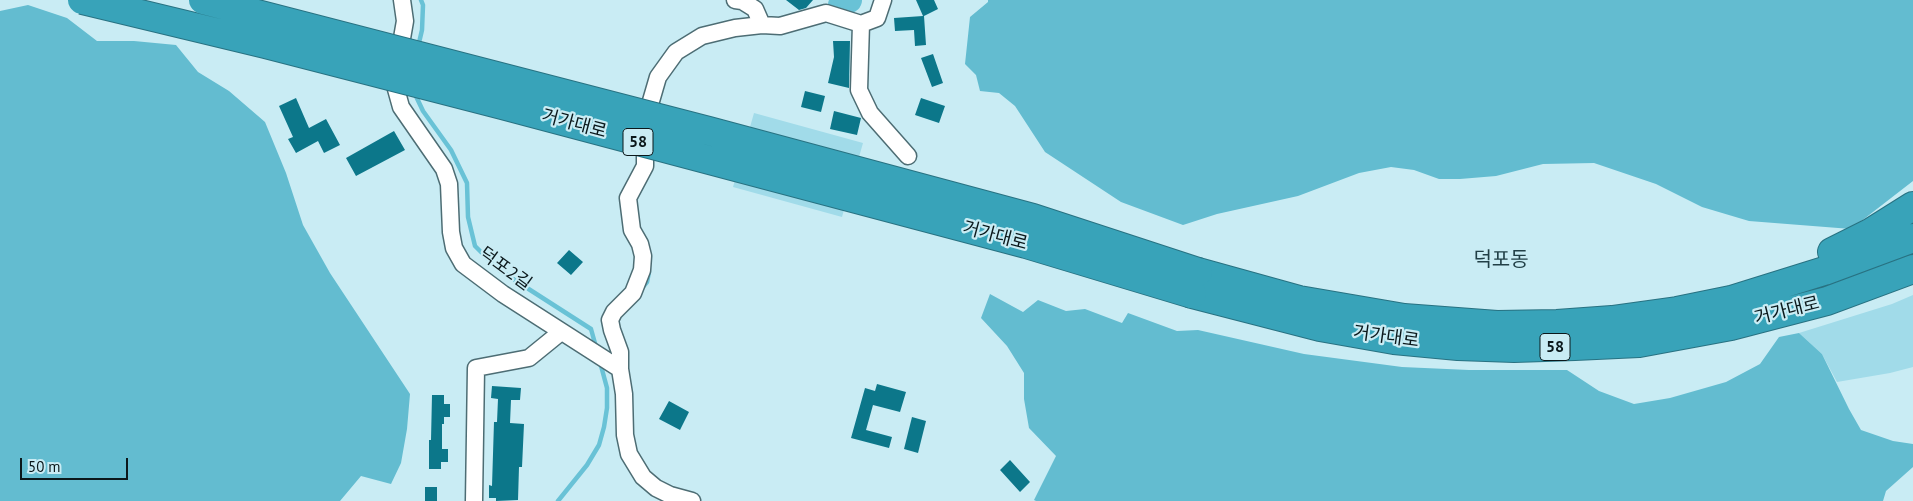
<!DOCTYPE html>
<html>
<head>
<meta charset="utf-8">
<style>
  body { margin:0 }
  #map { position:relative; width:1913px; height:501px; overflow:hidden; background:#c9ecf4; font-family:"PT Sans",sans-serif }
  canvas { display:block }
  .scale { position:absolute; left:20px; top:458px; width:108px; height:22px; box-sizing:border-box; border:2px solid #0b181b; border-top:0; padding-left:6px; font-size:15px; line-height:18px; white-space:nowrap; color:#0b181b; -webkit-text-stroke:4px #c9ecf4; paint-order:stroke }
</style>
</head>
<body>
<div id="map">
<canvas width="1913" height="501"></canvas>
<div class="scale">50 m</div>
</div>
<script>
const context = document.querySelector('canvas').getContext('2d');
context.lineJoin = 'round';
function fill(path, color) {
  context.fillStyle = color;
  context.fill(path, 'evenodd');
}
function shape(rows) {
  const path = new Path2D();
  for (const r of rows) {
    path.moveTo(r[0], r[1]);
    for (let i = 2; i < r.length; i += 2) path.lineTo(r[i], r[i + 1]);
  }
  return path;
}
function strokePath(path, color, width, dash) {
  context.strokeStyle = color;
  context.lineWidth = width;
  context.lineCap = dash ? 'butt' : 'round';
  context.setLineDash(dash || []);
  context.stroke(path);
}
function write(font, color, halo, rows, align = 'center') {
  context.font = font + ' "PT Sans","Noto Sans KR",sans-serif';
  context.lineWidth = 4.5;
  context.setLineDash([]);
  context.textBaseline = 'middle';
  context.strokeStyle = halo;
  context.fillStyle = color;
  for (const [text, x, y, turn = 0] of rows) {
    context.save();
    context.translate(x, y);
    context.rotate((+turn || 0) * Math.PI / 180);
    context.textAlign = isNaN(turn) ? turn : align;
    if (halo) context.strokeText(text, 0, 0);
    context.fillText(text, 0, 0);
    context.restore();
  }
}
fill(shape([
  [754,113,863,143,842,217,733,187],
  [1913,295,1913,367,1890,373,1837,382,1822,354,1799,333,1892,304]
]), '#a1dbe9');
fill(shape([
  [988,0,1913,0,1913,181,1851,229,1749,221,1702,207,1656,184,1594,163,1543,164,1496,176,1460,179,1439,179,1414,170,1391,167,1359,173,1298,196,1217,214,1183,225,1121,202,1045,152,1015,106,999,93,980,91,976,75,965,64,970,17,988,2],
  [28,5,67,18,97,41,134,41,176,45,198,72,229,91,265,122,286,173,303,225,330,273,410,394,407,429,401,463,391,484,361,476,340,501,0,501,0,11],
  [990,294,1023,312,1038,300,1066,311,1085,309,1122,323,1128,313,1177,331,1198,330,1304,354,1402,367,1469,370,1567,370,1599,391,1634,404,1670,398,1726,382,1760,364,1779,337,1799,333,1822,354,1849,409,1861,430,1893,441,1913,444,1913,467,1886,491,1883,501,1036,501,1034,500,1056,456,1029,428,1024,399,1024,373,1007,346,981,318]
]), '#63bcd0');
strokePath(shape([
  [418,47,422,30,423,5,421,0],
  [414,92,423,111,451,150,467,183,468,217,475,246,499,270,591,329,596,347],
  [642,288,647,282,649,272],
  [558,501,587,465,599,445,604,427,607,408,607,388,600,362]
]), '#69c2d6', 4.5);
strokePath(shape([
  [841,5,849,0]
]), '#69c2d6', 26);
fill(shape([
  [786,0,813,0,806,8,799,10],
  [916,0,934,0,938,9,924,16,926,45,915,46,914,30,895,31,894,18,923,16],
  [833,41,850,41,849,88,828,83,834,57],
  [933,54,943,83,932,87,921,58],
  [805,91,825,96,821,112,801,107],
  [296,98,309,128,326,119,340,145,324,153,318,141,296,153,288,139,293,137,279,106],
  [921,98,945,106,939,123,915,115],
  [834,111,861,118,857,135,830,129],
  [394,131,405,150,356,176,346,158],
  [569,250,583,262,571,275,557,263],
  [877,384,906,392,900,412,873,405,866,430,892,437,889,448,851,438,865,388,875,391],
  [492,386,521,388,520,400,511,400,510,423,524,424,522,467,519,467,518,500,496,501,496,498,489,498,489,485,492,486,494,422,497,422,498,399,491,398],
  [432,395,444,395,444,404,450,404,450,417,444,417,444,424,442,424,442,449,448,449,448,462,441,462,441,469,429,469,429,440,431,440],
  [669,401,689,412,680,430,659,419],
  [912,417,926,421,918,453,904,449],
  [1010,460,1030,482,1020,492,1000,470],
  [425,487,437,487,437,501,425,501]
]), '#0c778a');
const street = shape([
  [402,0,405,21,398,61,396,89,401,107,444,169,449,184,451,232,454,248,463,264,503,294,620,369,624,394,625,435,629,454,643,477,656,488,670,495,692,501],
  [735,0,742,1,755,9,762,25],
  [861,24,859,90,870,113,908,156],
  [620,369,620,352,612,330,610,320,614,312,633,293,642,270,643,256,640,244,632,230,628,198,645,166,645,138,651,101,658,77,676,52,702,36,735,28,762,25,780,26,826,13,861,24,877,18,883,0],
  [474,501,476,368,529,358,561,332]
]);
const highway = shape([
  [1832,252,1870,233,1913,206],
  [1198,272,1299,300,1404,318,1497,325,1557,324,1612,320,1677,311,1731,300,1824,271,1913,238],
  [1192,294,1320,327,1394,340,1458,346,1514,348,1575,346,1639,343,1731,326,1827,301,1913,269]
]);
strokePath(street, '#4d6d74', 19);
strokePath(highway, '#287282', 30);
strokePath(street, '#fff', 16);
strokePath(highway, '#38a3b9', 28);
const highwayBridge = shape([
  [82,0,265,44,502,105,1026,244,1192,294],
  [203,0,709,131,1033,218,1198,272]
]);
strokePath(highwayBridge, '#287282', 30, []);
strokePath(highwayBridge, '#38a3b9', 28);
for (const [x, y, w] of [
  [638,142,30],
  [1555,347,30]
]) {
  const box = new Path2D();
  box.roundRect(x - w / 2, y - 13.5, w, 27, 4);
  context.fillStyle = '#c9ecf4';
  context.fill(box);
  strokePath(box, '#0b181b', 1);
}
write('bold 16px', '#0b181b', null, [
  ["58",638,142],
  ["58",1555,347]
]);
write('18px', '#0b181b', '#c9ecf4', [
  ["거가대로",574,124,15],
  ["거가대로",995,236,15],
  ["덕포2길",505,269,36],
  ["거가대로",1787,311,-14],
  ["거가대로",1386,337,8]
]);
write('20px', '#213f46', '#c9ecf4', [
  ["덕포동",1501,260]
]);
</script>
</body>
</html>
